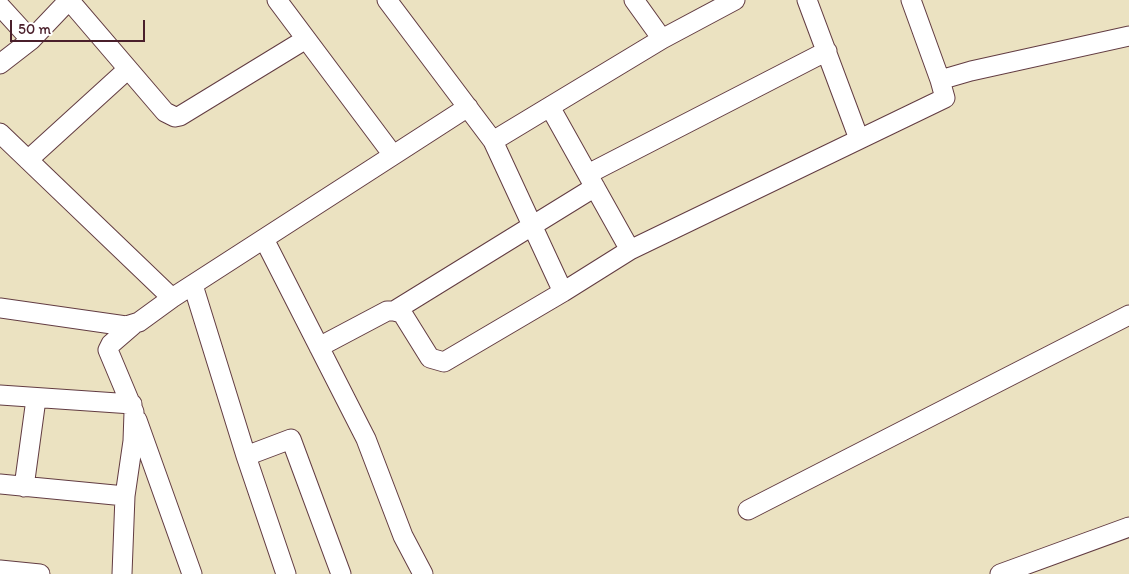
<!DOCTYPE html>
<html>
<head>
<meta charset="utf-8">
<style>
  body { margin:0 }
  #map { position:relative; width:1129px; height:574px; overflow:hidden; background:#ebe2c1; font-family:Itim,sans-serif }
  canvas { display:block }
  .scale { position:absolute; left:10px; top:20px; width:135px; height:22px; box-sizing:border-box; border:2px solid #4a1f2b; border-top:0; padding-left:6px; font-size:15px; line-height:18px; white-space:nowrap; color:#4a1f2b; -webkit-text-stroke:4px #fff; paint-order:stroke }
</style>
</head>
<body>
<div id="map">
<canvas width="1129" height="574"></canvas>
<div class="scale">50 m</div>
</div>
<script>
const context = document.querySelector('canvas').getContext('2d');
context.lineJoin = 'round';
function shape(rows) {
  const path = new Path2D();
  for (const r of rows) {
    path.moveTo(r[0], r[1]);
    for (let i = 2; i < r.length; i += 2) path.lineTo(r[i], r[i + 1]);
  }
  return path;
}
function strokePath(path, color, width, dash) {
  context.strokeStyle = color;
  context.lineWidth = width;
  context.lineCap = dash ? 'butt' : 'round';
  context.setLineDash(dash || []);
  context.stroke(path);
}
const minor = shape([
  [69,0,165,112,175,117,180,116,306,39],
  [277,0,393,155],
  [387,0,493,141,662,39,735,0],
  [634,0,662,39],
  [807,0,859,139],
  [911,0,940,80,971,71,1129,36],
  [0,6,31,40],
  [0,64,31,40,69,0],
  [550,107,630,250],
  [0,133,172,298,468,107],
  [493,141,563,292,630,250,945,98,940,80],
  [28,160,128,69],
  [588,174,827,51],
  [264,239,366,439,403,536,423,574],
  [193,285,246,456,291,439,341,574],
  [0,308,126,326,139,322,172,298],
  [394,311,595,187],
  [319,347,387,311,394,311,402,313,430,358,444,362,563,292],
  [0,395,132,404],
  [137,420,192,574],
  [246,456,286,574],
  [0,484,125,496],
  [24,487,36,399],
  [748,510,1129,315],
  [0,570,40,574],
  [122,574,125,496,133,441,134,412,108,350,111,344,133,325],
  [1000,574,1129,527]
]);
strokePath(minor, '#623c42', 21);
strokePath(minor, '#fff', 19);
</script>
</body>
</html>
